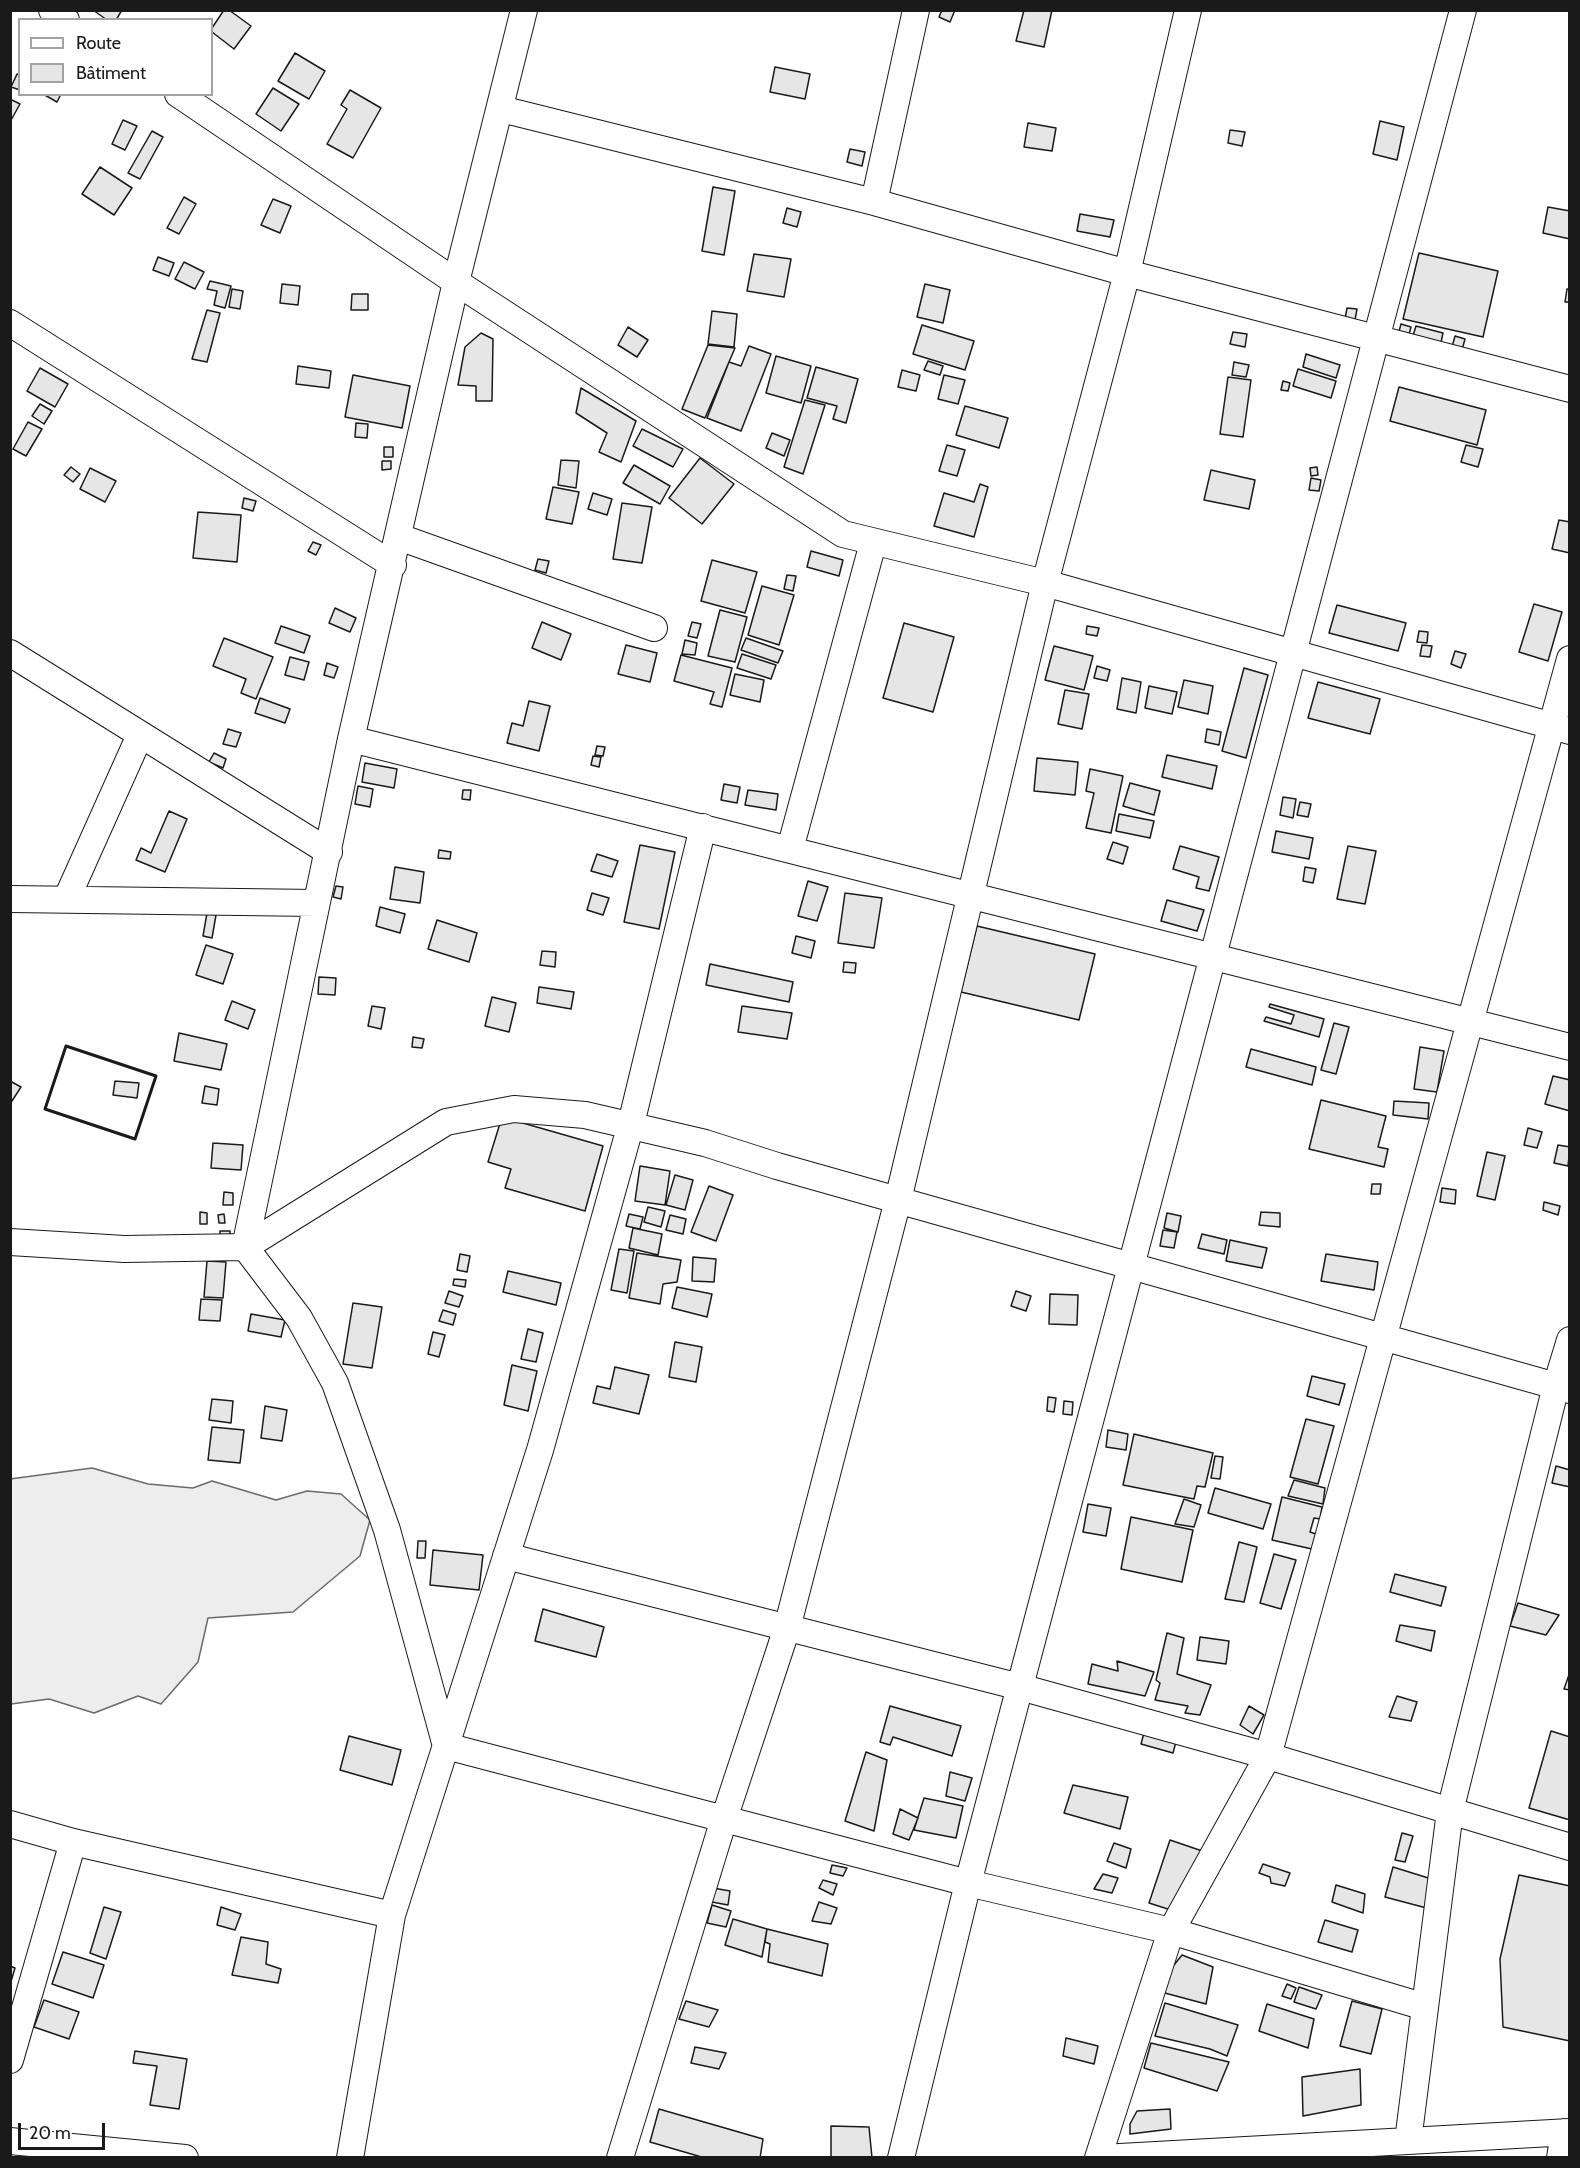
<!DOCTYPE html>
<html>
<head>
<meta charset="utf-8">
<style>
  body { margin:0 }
  #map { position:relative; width:1580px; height:2168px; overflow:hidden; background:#fff; font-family:Cabin,sans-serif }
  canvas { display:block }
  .frame { position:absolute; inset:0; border:12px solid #1a1a1a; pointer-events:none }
  .legend { position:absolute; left:18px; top:18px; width:195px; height:78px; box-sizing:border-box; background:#fff; border:2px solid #a3a3a3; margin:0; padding:8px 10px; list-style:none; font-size:18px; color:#1a1a1a }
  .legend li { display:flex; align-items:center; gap:12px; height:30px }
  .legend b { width:30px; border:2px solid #a3a3a3 }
  .scale { position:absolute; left:18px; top:2123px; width:87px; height:27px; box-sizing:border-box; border:3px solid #1a1a1a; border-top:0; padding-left:8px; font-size:18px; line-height:21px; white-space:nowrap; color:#1a1a1a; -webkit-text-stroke:4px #fff; paint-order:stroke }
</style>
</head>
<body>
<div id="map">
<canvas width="1580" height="2168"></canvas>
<div class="frame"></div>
<ul class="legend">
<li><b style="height:8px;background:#fff"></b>Route</li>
<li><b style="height:16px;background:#e6e6e6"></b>Bâtiment</li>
</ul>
<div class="scale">20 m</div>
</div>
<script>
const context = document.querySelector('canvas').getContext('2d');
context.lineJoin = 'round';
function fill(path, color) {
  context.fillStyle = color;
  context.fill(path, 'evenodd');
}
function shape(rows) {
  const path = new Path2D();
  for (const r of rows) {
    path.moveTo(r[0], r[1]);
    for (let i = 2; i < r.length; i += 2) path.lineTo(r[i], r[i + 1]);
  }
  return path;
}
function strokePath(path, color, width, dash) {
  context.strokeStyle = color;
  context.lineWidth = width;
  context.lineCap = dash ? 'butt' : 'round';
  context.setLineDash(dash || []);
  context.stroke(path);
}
const built = shape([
  [92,1468,148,1484,193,1488,212,1481,276,1500,307,1491,341,1494,370,1520,360,1556,293,1612,208,1618,198,1662,161,1704,138,1696,94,1713,49,1699,11,1704,10,1479,92,1468]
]);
fill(built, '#ededed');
strokePath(built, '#6a6a6a', 1.5);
const building = shape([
  [93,10,122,10,116,20,107,20,93,10],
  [224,10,229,10,251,26,234,49,212,32,212,28,224,10],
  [942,10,955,10,950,22,939,17,942,10],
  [1024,10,1052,10,1044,47,1016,41,1024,10],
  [295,53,325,71,309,99,278,81,295,53],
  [775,67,810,74,805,99,770,92,775,67],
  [17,74,20,75,20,90,11,87,17,74],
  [273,88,299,104,281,131,256,114,273,88],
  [350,90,381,108,353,158,327,144,347,109,341,105,350,90],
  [43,94,61,94,57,102,43,94],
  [10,99,20,104,10,122,10,99],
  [123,120,137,126,125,150,112,144,123,120],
  [1380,121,1404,127,1397,160,1373,154,1380,121],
  [1028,123,1056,128,1052,151,1024,147,1028,123],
  [1230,130,1245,132,1242,146,1228,143,1230,130],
  [152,131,163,137,140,179,128,173,152,131],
  [850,149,865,152,862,166,847,162,850,149],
  [100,167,132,188,114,215,82,194,100,167],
  [713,187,735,191,724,255,702,251,713,187],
  [184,197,196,204,179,234,167,228,184,197],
  [273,199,291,206,280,233,261,225,273,199],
  [1548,207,1570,211,1570,239,1543,233,1548,207],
  [787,208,801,212,797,227,783,223,787,208],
  [1080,214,1114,220,1110,237,1077,231,1080,214],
  [1419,253,1498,271,1483,337,1403,319,1419,253],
  [754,254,791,259,784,297,747,291,754,254],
  [158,257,174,263,169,276,153,270,158,257],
  [184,262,204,272,195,289,175,279,184,262],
  [210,281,231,286,225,308,214,305,217,291,207,289,210,281],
  [282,284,300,286,298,305,280,303,282,284],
  [925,284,950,290,943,323,917,317,925,284],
  [232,289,243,291,240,309,229,307,232,289],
  [1567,289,1570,289,1570,302,1565,302,1567,289],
  [352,294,368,294,368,310,351,310,352,294],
  [1347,308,1357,309,1355,320,1345,319,1347,308],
  [207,310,220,313,207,362,192,359,207,310],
  [712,311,737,314,734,347,708,344,712,311],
  [1401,324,1411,327,1408,338,1398,335,1401,324],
  [922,325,974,341,965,370,913,354,922,325],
  [1416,326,1443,333,1440,347,1412,339,1416,326],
  [628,327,648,340,637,357,618,345,628,327],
  [1233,332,1247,334,1245,347,1230,344,1233,332],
  [481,333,493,339,492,401,476,401,476,386,458,385,465,347,481,333],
  [1455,336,1465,339,1462,350,1452,347,1455,336],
  [708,345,735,348,705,418,682,409,708,345],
  [749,346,771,354,741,431,707,418,729,362,741,366,749,346],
  [1306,354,1340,365,1336,378,1303,367,1306,354],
  [776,356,811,366,801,403,766,393,776,356],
  [928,361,943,366,940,375,924,370,928,361],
  [1234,362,1249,365,1246,377,1232,375,1234,362],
  [298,366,331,371,329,388,296,384,298,366],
  [816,367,858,379,846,423,833,419,837,406,807,398,816,367],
  [40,368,68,384,55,407,27,391,40,368],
  [1298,369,1336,381,1331,398,1293,386,1298,369],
  [902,370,920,375,916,391,898,387,902,370],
  [353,375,410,386,402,428,345,417,353,375],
  [944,375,965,380,958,404,938,399,944,375],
  [1228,377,1251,380,1243,437,1220,434,1228,377],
  [1283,381,1290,383,1288,391,1281,390,1283,381],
  [1399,387,1486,410,1477,445,1390,421,1399,387],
  [581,388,636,421,621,462,599,452,607,433,576,413,581,388],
  [805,400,825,405,803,474,784,467,805,400],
  [40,404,52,411,44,424,32,416,40,404],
  [965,406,1008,418,999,448,956,435,965,406],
  [28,422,42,429,26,456,13,449,28,422],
  [356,423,368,424,367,438,355,437,356,423],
  [642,429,683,449,673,467,633,446,642,429],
  [772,433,790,440,784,456,766,448,772,433],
  [947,445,965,450,957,476,939,471,947,445],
  [1466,445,1483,449,1478,467,1461,462,1466,445],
  [384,447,393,447,393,457,384,457,384,447],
  [700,458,734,484,702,524,669,498,700,458],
  [561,460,579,461,576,488,558,485,561,460],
  [382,461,391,461,391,469,382,470,382,461],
  [634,465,670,486,660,504,623,483,634,465],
  [71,467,80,474,73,482,64,475,71,467],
  [1317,467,1318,475,1311,476,1310,468,1317,467],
  [90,468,116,481,105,502,80,489,90,468],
  [1211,470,1255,480,1249,509,1204,500,1211,470],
  [1311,478,1321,480,1319,491,1309,490,1311,478],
  [980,484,988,487,974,537,934,526,944,493,974,502,980,484],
  [553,487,579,492,572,524,546,519,553,487],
  [593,493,612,499,607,515,588,509,593,493],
  [244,498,256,501,253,511,242,508,244,498],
  [622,503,652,507,642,563,613,559,622,503],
  [198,512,241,515,237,562,193,558,198,512],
  [1559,520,1570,522,1570,553,1552,549,1559,520],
  [313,542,321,545,316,555,308,551,313,542],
  [811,551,843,560,839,576,807,567,811,551],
  [538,559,549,561,546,573,535,570,538,559],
  [712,560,757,572,745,613,701,601,712,560],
  [787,575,796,576,793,591,784,589,787,575],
  [762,586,794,595,779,645,748,635,762,586],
  [1534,604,1562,612,1548,661,1519,652,1534,604],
  [1337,605,1406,623,1398,651,1329,633,1337,605],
  [335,608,356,618,350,632,329,623,335,608],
  [720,610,747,617,735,662,708,656,720,610],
  [542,622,571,634,561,660,532,648,542,622],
  [692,622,701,624,697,638,688,636,692,622],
  [904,623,954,637,933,712,883,698,904,623],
  [281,626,310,636,304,653,275,643,281,626],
  [1087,626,1099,628,1097,636,1086,634,1087,626],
  [1419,631,1428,632,1427,643,1417,642,1419,631],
  [224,638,273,657,256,699,241,693,246,679,213,666,224,638],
  [746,638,783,651,778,663,741,650,746,638],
  [685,640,697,643,695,655,682,654,685,640],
  [626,645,657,653,650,682,618,674,626,645],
  [1422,645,1432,646,1430,657,1420,656,1422,645],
  [1054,646,1093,656,1084,690,1045,680,1054,646],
  [1455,651,1466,654,1461,668,1451,664,1455,651],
  [742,654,776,665,771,679,737,668,742,654],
  [681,655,732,668,722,707,710,704,714,692,674,681,681,655],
  [290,657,309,662,304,680,285,675,290,657],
  [327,663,338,667,334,678,324,675,327,663],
  [1097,666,1110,670,1107,681,1094,678,1097,666],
  [1244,668,1268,675,1246,758,1222,751,1244,668],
  [735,674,764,680,760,702,730,695,735,674],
  [1122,678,1141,682,1136,713,1117,709,1122,678],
  [1184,680,1213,686,1208,714,1178,707,1184,680],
  [1318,682,1380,699,1370,734,1308,718,1318,682],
  [1149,686,1177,692,1172,714,1145,708,1149,686],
  [1065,690,1089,694,1082,729,1058,724,1065,690],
  [260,698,290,709,285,723,255,713,260,698],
  [529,701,550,706,539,751,507,743,512,723,523,726,529,701],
  [228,729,241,733,236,747,223,744,228,729],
  [1207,729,1221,732,1219,745,1205,742,1207,729],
  [597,746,605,747,603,756,595,755,597,746],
  [214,753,226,759,223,768,209,762,214,753],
  [1167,755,1217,766,1212,789,1162,777,1167,755],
  [593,756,601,757,599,767,591,765,593,756],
  [1037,758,1078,762,1075,795,1034,791,1037,758],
  [365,763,397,769,394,788,362,782,365,763],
  [1090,769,1123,776,1111,833,1086,828,1094,793,1086,791,1090,769],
  [1130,783,1160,791,1154,815,1123,806,1130,783],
  [724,784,740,787,737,803,721,800,724,784],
  [358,786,373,789,370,807,355,804,358,786],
  [463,790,471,790,470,800,462,799,463,790],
  [748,790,778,794,776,810,745,805,748,790],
  [1283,797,1296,799,1293,818,1280,815,1283,797],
  [1300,802,1311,804,1308,817,1297,815,1300,802],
  [169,811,187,819,165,872,136,860,141,848,151,853,169,811],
  [1119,814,1154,821,1150,838,1116,831,1119,814],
  [1276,831,1313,838,1309,859,1272,852,1276,831],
  [1113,842,1128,847,1123,864,1107,859,1113,842],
  [640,845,675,852,659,929,624,922,640,845],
  [1180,846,1219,857,1209,891,1196,888,1199,877,1173,869,1180,846],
  [1348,846,1376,851,1365,904,1337,899,1348,846],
  [439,850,451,852,450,859,438,858,439,850],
  [597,854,618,861,612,877,591,871,597,854],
  [395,867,424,872,420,903,390,899,395,867],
  [1305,867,1316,869,1313,883,1303,881,1305,867],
  [808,881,828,887,817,921,798,916,808,881],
  [336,886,343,887,341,899,333,897,336,886],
  [592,893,609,898,603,915,587,910,592,893],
  [845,893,882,898,874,948,838,943,845,893],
  [1167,900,1204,910,1197,931,1161,921,1167,900],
  [380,907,405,914,400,933,376,926,380,907],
  [207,913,216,915,212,938,203,936,207,913],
  [437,920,477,933,469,962,428,949,437,920],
  [977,926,1095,954,1079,1020,961,992,977,926],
  [796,936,815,941,811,958,792,953,796,936],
  [206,945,233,954,223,984,196,975,206,945],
  [542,951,556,952,555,967,540,965,542,951],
  [844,962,856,963,855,973,843,972,844,962],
  [710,964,793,982,789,1002,706,985,710,964],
  [319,977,336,978,335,995,318,994,319,977],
  [539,987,574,992,571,1009,537,1003,539,987],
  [492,997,516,1003,509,1032,485,1026,492,997],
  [232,1001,255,1010,248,1029,225,1020,232,1001],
  [1270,1004,1324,1019,1319,1037,1264,1021,1266,1017,1291,1024,1294,1015,1269,1007,1270,1004],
  [372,1006,385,1008,381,1029,368,1026,372,1006],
  [742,1006,792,1013,787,1039,738,1032,742,1006],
  [1334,1023,1349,1027,1336,1074,1321,1070,1334,1023],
  [179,1033,227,1044,221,1070,174,1061,179,1033],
  [413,1037,424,1039,422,1048,412,1047,413,1037],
  [1420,1047,1444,1051,1437,1092,1414,1089,1420,1047],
  [1251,1049,1316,1067,1312,1085,1246,1067,1251,1049],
  [1553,1076,1570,1080,1570,1111,1545,1104,1553,1076],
  [10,1081,21,1087,10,1104,10,1081],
  [115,1081,139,1083,137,1098,113,1095,115,1081],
  [205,1086,219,1089,217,1105,202,1103,205,1086],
  [1321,1100,1386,1116,1378,1147,1388,1149,1384,1167,1309,1149,1321,1100],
  [1394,1101,1429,1103,1428,1119,1393,1115,1394,1101],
  [502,1117,603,1146,585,1211,505,1188,511,1169,488,1162,502,1117],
  [1528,1128,1542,1132,1537,1148,1524,1145,1528,1128],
  [213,1143,243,1145,241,1170,211,1168,213,1143],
  [1558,1145,1570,1147,1568,1166,1554,1163,1558,1145],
  [1487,1152,1505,1156,1495,1200,1477,1196,1487,1152],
  [640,1166,670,1171,665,1205,635,1201,640,1166],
  [675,1175,693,1180,685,1210,666,1205,675,1175],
  [1372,1184,1381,1184,1380,1194,1371,1194,1372,1184],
  [709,1186,733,1195,716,1241,691,1232,709,1186],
  [1442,1188,1456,1190,1455,1204,1440,1202,1442,1188],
  [224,1192,233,1193,233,1205,223,1205,224,1192],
  [1544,1202,1560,1206,1558,1215,1543,1210,1544,1202],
  [648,1207,665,1211,661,1227,644,1222,648,1207],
  [200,1212,207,1213,207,1224,200,1224,200,1212],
  [1261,1212,1280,1213,1280,1227,1259,1225,1261,1212],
  [1167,1213,1181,1216,1178,1232,1164,1228,1167,1213],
  [224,1214,225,1223,219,1223,218,1215,224,1214],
  [629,1214,643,1217,640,1229,626,1226,629,1214],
  [670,1215,686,1219,683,1234,666,1230,670,1215],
  [633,1228,662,1234,658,1255,629,1248,633,1228],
  [1163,1230,1177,1232,1174,1248,1160,1246,1163,1230],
  [220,1231,230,1231,230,1240,220,1240,220,1231],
  [1202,1234,1227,1240,1224,1254,1198,1248,1202,1234],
  [1230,1240,1267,1248,1262,1268,1226,1261,1230,1240],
  [619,1249,634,1251,627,1293,611,1290,619,1249],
  [637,1253,681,1260,677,1282,663,1284,660,1304,629,1298,637,1253],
  [460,1254,470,1256,467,1272,457,1270,460,1254],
  [1326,1254,1378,1262,1374,1290,1321,1281,1326,1254],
  [693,1257,716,1259,714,1282,692,1281,693,1257],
  [207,1261,226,1262,223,1298,204,1297,207,1261],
  [508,1271,561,1283,556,1305,503,1292,508,1271],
  [454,1279,466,1280,465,1287,453,1285,454,1279],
  [677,1287,712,1294,707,1317,672,1308,677,1287],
  [449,1291,463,1296,459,1307,445,1303,449,1291],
  [1016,1291,1031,1296,1026,1311,1011,1306,1016,1291],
  [1050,1294,1078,1295,1077,1325,1049,1324,1050,1294],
  [201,1299,222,1300,220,1321,199,1320,201,1299],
  [353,1303,382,1307,372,1368,343,1364,353,1303],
  [443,1310,456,1314,453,1325,439,1321,443,1310],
  [251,1314,285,1320,281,1337,248,1331,251,1314],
  [528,1329,543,1333,536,1362,521,1359,528,1329],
  [433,1332,445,1335,439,1357,428,1354,433,1332],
  [675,1342,702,1347,696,1382,669,1377,675,1342],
  [512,1365,537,1371,528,1411,504,1405,512,1365],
  [615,1367,649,1375,639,1414,593,1403,597,1386,610,1389,615,1367],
  [1312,1376,1345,1384,1339,1405,1307,1396,1312,1376],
  [1048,1397,1056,1398,1054,1412,1047,1411,1048,1397],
  [212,1399,233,1401,231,1423,209,1420,212,1399],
  [1064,1401,1073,1402,1072,1415,1063,1414,1064,1401],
  [265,1406,287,1410,282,1441,261,1438,265,1406],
  [1306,1419,1334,1426,1318,1484,1290,1477,1306,1419],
  [212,1427,244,1430,240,1463,208,1460,212,1427],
  [1108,1430,1128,1434,1126,1450,1106,1447,1108,1430],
  [1134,1434,1213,1453,1205,1487,1197,1486,1194,1499,1123,1485,1134,1434],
  [1215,1456,1223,1457,1220,1479,1211,1478,1215,1456],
  [1556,1466,1570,1470,1570,1487,1552,1483,1556,1466],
  [1294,1480,1325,1488,1323,1504,1288,1496,1294,1480],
  [1215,1488,1271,1504,1263,1529,1208,1513,1215,1488],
  [1282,1497,1322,1507,1320,1519,1314,1518,1310,1532,1316,1534,1312,1549,1272,1540,1282,1497],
  [1184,1499,1201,1505,1194,1527,1175,1524,1184,1499],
  [1088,1504,1111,1508,1106,1536,1083,1532,1088,1504],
  [1131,1517,1193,1530,1182,1582,1121,1569,1131,1517],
  [418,1541,426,1541,425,1558,417,1558,418,1541],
  [1239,1542,1257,1547,1244,1602,1225,1599,1239,1542],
  [433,1550,483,1555,479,1590,430,1585,433,1550],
  [1274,1554,1296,1560,1281,1609,1260,1603,1274,1554],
  [1395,1574,1446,1587,1441,1606,1390,1592,1395,1574],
  [1518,1603,1559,1615,1546,1635,1510,1626,1518,1603],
  [543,1609,604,1627,596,1657,535,1641,543,1609],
  [1400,1625,1435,1631,1431,1651,1396,1641,1400,1625],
  [1167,1633,1184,1638,1177,1674,1211,1685,1200,1715,1185,1713,1188,1706,1155,1700,1160,1683,1156,1680,1167,1633],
  [1200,1637,1229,1641,1226,1664,1197,1660,1200,1637],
  [1117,1661,1154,1672,1145,1696,1088,1684,1092,1664,1118,1671,1117,1661],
  [1570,1672,1570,1690,1564,1689,1570,1672],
  [1397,1696,1417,1702,1411,1721,1389,1717,1397,1696],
  [890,1706,961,1726,952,1756,893,1737,890,1745,880,1742,890,1706],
  [1249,1706,1264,1715,1253,1734,1240,1725,1249,1706],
  [1150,1710,1182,1719,1173,1753,1141,1744,1150,1710],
  [1551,1731,1570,1737,1570,1820,1529,1808,1551,1731],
  [349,1736,401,1750,392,1785,340,1770,349,1736],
  [866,1752,887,1760,874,1831,845,1821,866,1752],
  [950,1772,972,1778,965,1801,946,1796,950,1772],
  [1073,1785,1128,1797,1120,1829,1064,1813,1073,1785],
  [924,1798,963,1806,956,1838,914,1830,924,1798],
  [900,1809,918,1818,909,1840,893,1834,900,1809],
  [1402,1833,1413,1836,1405,1862,1395,1860,1402,1833],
  [1170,1840,1214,1855,1193,1917,1149,1903,1170,1840],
  [1114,1843,1131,1849,1126,1868,1107,1861,1114,1843],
  [1263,1864,1290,1873,1285,1886,1271,1883,1270,1877,1259,1873,1263,1864],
  [832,1865,847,1868,843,1876,830,1873,832,1865],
  [1393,1867,1438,1881,1434,1910,1385,1897,1393,1867],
  [1103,1874,1118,1878,1112,1893,1094,1889,1103,1874],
  [1519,1875,1570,1886,1570,2041,1503,2027,1500,1959,1519,1875],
  [823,1880,837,1884,833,1895,819,1888,823,1880],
  [1336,1885,1365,1894,1363,1913,1332,1902,1336,1885],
  [713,1888,730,1891,728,1905,712,1902,713,1888],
  [819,1902,837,1908,831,1924,812,1921,819,1902],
  [712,1905,731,1911,726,1927,707,1923,712,1905],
  [104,1907,121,1912,106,1959,90,1953,104,1907],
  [221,1907,241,1914,235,1930,217,1925,221,1907],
  [733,1919,767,1929,762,1957,725,1945,733,1919],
  [1325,1920,1358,1930,1352,1952,1318,1942,1325,1920],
  [767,1929,828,1944,822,1976,768,1962,770,1944,765,1942,767,1929],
  [241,1937,268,1942,266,1964,281,1969,278,1983,232,1975,241,1937],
  [63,1952,104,1965,93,1998,52,1984,63,1952],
  [1182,1955,1213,1967,1206,2004,1161,1992,1170,1970,1182,1955],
  [10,1966,15,1968,10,1985,10,1966],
  [1287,1984,1296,1988,1291,1999,1282,1996,1287,1984],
  [1299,1987,1322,1995,1316,2009,1294,2002,1299,1987],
  [44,2000,79,2012,69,2039,34,2027,44,2000],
  [686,2001,718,2010,709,2027,679,2019,686,2001],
  [1352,2001,1382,2009,1371,2054,1340,2046,1352,2001],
  [1165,2003,1238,2025,1227,2056,1210,2049,1155,2036,1165,2003],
  [1267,2004,1314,2019,1308,2048,1259,2031,1267,2004],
  [1066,2038,1098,2046,1094,2064,1063,2056,1066,2038],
  [1151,2043,1229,2062,1217,2091,1144,2068,1151,2043],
  [695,2047,726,2053,719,2069,691,2063,695,2047],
  [135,2051,187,2059,179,2109,150,2105,157,2066,133,2063,135,2051],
  [1360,2069,1361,2105,1303,2116,1302,2077,1360,2069],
  [659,2109,763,2139,760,2158,705,2158,650,2142,659,2109],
  [1170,2109,1171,2129,1130,2134,1130,2124,1137,2111,1170,2109],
  [831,2126,869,2127,872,2158,831,2158,831,2126]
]);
fill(building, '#e6e6e6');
strokePath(building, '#1a1a1a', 1.5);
const minor = shape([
  [52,10,66,20],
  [524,10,456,282,351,739,245,1247,299,1318,335,1383,387,1530,446,1746,968,1883,1171,1931,1425,2007],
  [178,94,456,282,843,534,1045,583,1570,731],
  [501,109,874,202,1127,273,1570,389],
  [874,202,916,10],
  [10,323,393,565],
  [399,537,654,628],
  [10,653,329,852],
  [351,739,1570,1047],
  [790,849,873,543],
  [67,898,140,735],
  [10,899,316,903],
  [10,1242,124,1249,245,1247,446,1122,514,1109,585,1115,705,1143,777,1166,1570,1390],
  [506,1556,1020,1687,1268,1756,1570,1847],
  [10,1824,73,1842,392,1915,350,2158],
  [392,1915,540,1450,631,1124,703,827],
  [10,2060,73,1842],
  [10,2141,185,2158],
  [1408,2141,1450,1811,1556,1386,1570,1340],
  [620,2158,724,1819,787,1628,898,1200,1045,583,1127,273,1188,10],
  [901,2158,968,1883,1463,10],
  [1098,2158,1171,1931,1268,1756,1570,659],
  [1102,2158,1570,2132],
  [1560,2158,1564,2132]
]);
strokePath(minor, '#1a1a1a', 28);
strokePath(minor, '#fff', 26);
strokePath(shape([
  [66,1046,156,1076,135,1139,45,1109,66,1046]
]), '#1a1a1a', 3);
</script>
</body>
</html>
